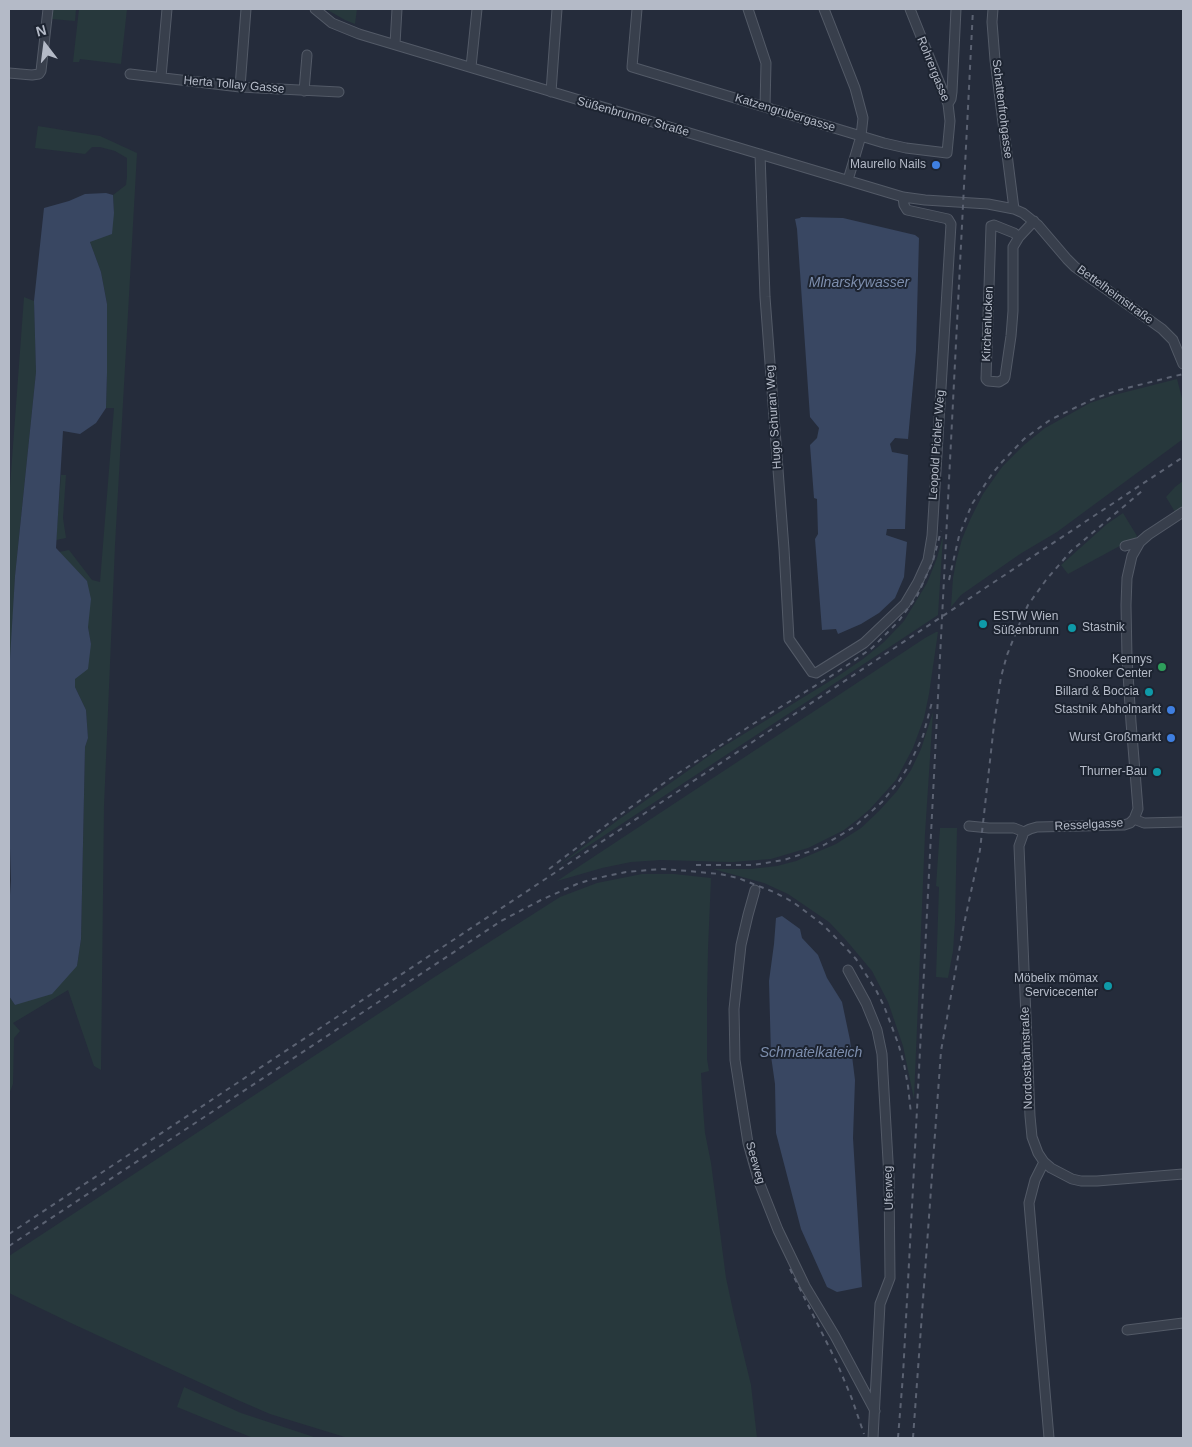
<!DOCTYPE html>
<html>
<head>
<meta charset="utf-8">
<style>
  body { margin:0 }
  #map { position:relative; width:1192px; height:1447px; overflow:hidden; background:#252c3b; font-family:Arial,sans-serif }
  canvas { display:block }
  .frame { position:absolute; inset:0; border:10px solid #b4bac7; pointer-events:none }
  .north { position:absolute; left:20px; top:20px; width:50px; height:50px; -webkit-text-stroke:4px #1d2431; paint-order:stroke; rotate:345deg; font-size:14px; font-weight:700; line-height:20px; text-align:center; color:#b4bac7 }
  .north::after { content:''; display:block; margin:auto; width:18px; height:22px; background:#b4bac7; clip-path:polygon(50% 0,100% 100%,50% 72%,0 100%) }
</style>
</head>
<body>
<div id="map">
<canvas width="1192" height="1447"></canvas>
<div class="frame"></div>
<div class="north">N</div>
</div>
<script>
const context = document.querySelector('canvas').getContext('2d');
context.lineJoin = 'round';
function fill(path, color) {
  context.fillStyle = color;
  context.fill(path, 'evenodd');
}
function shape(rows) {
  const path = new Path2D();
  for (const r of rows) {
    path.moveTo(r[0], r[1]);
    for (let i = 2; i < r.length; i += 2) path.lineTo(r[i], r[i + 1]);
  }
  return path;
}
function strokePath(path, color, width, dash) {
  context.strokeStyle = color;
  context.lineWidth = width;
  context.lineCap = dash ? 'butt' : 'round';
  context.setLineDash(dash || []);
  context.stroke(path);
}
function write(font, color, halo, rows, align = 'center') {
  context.font = font + ' Arial,sans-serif';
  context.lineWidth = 4;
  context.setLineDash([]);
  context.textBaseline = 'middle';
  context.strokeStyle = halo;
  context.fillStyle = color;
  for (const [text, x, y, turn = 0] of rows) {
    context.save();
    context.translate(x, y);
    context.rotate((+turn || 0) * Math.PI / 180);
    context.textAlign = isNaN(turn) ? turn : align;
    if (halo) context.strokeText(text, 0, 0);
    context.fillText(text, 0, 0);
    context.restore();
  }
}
fill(shape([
  [52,9,76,9,75,21,51,19],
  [79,9,127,9,121,64,80,59,79,62,73,62],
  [326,9,357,9,355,24,345,20],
  [38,126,100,136,137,153,115,545,104,806,101,1070,94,1066,68,990,13,1023,20,1031,14,1038,13,1084,9,1094,9,996,15,1005,77,966,81,939,85,747,88,738,86,710,75,687,75,679,91,644,88,627,87,581,59,552,69,550,92,580,100,582,114,408,106,408,107,373,107,304,101,272,90,242,114,213,113,195,126,185,127,176,127,158,115,151,100,147,92,147,85,154,35,148],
  [24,297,34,301,36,372,15,576,9,698,9,500],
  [1177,379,1183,402,1183,439,1057,532,1020,554,961,595,951,607,953,578,956,562,962,539,970,520,983,494,1002,467,1024,445,1045,428,1090,403,1114,395],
  [61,475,66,475,63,518,66,538,56,540],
  [1183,481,1183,506,1175,512,1166,497,1175,487],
  [1123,513,1137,536,1135,540,1129,541,1068,574,1061,565,1107,524],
  [943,536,938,615,558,866,618,820,713,753,838,676,863,659,884,642,904,621,927,583,937,558],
  [936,632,938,632,929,694,924,718,913,748,896,780,870,809,857,820,844,830,808,848,771,859,732,862,661,860,631,862,602,868,557,881,925,638],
  [933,712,925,834,914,1099,903,1046,888,1002,872,971,846,940,829,922,788,894,764,883,713,869,751,869,777,866,796,861,836,844,861,828,879,811,897,791,911,770,921,749],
  [940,828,957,828,955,921,953,951,948,978,936,977,939,887,936,886],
  [642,874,674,874,711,878,708,949,707,1001,707,1059,709,1071,701,1073,703,1108,705,1133,711,1163,726,1278,734,1315,751,1385,757,1438,348,1438,270,1414,240,1401,73,1324,9,1293,9,1256,433,978,560,897,597,883],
  [184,1387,241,1413,317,1438,253,1438,177,1407]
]), '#27383c');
fill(shape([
  [106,193,113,195,114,213,112,234,90,242,101,272,107,304,107,373,106,408,96,423,80,434,63,431,56,548,87,581,91,599,88,627,91,644,88,669,75,679,75,687,86,710,88,738,85,747,81,939,77,966,52,994,15,1005,9,996,9,910,11,880,9,817,9,675,15,576,36,372,34,301,44,208,69,201,85,194],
  [801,217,843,218,915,235,919,238,916,351,908,439,895,438,890,444,892,452,908,455,905,529,887,529,886,535,907,542,904,577,895,598,879,613,861,624,838,634,836,629,822,630,815,539,818,534,817,499,814,498,810,445,817,438,819,428,810,417,797,229,795,219,800,218],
  [782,916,800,929,802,938,818,955,827,978,842,1002,850,1040,855,1080,853,1138,862,1287,837,1292,827,1287,801,1229,776,1133,775,1084,771,1056,769,981,774,944,776,918]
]), '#394762');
const minor = shape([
  [315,9,332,23,359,34,903,197,925,200,988,204,1014,209,1023,213,1038,225,1067,259,1075,267,1162,329,1173,340,1183,364],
  [637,9,632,67,884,143,906,148,947,153,950,121,948,104,910,9],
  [748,9,766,63,765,107],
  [824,9,855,88,863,118,861,136,848,180],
  [993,9,992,22,995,60,1014,209],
  [395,44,397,9],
  [471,67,477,9],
  [9,73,32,75,39,74,41,71,48,9],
  [130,74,240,87,339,92],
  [161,77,167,9],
  [240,87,246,9],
  [304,91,307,55],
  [551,92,557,9],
  [948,104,951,99,952,92,956,9],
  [760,154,765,297,784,549,789,639,812,672,816,673,864,643,905,604,918,582,928,560,932,536,951,224,948,219,907,210,904,205,903,197],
  [1019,237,1014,233,994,225,991,226,986,379,988,381,999,382,1004,379,1005,377,1011,336,1013,311,1013,247,1019,237,1034,221],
  [1125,546,1140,542],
  [1134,819,1138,809,1131,722,1127,658,1126,605,1127,578,1132,556,1140,542,1148,535,1183,512],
  [1134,819,1144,823,1183,822],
  [969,826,989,828,1014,828,1024,832],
  [1024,832,1019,846,1030,1116,1032,1137,1038,1153,1044,1162,1051,1168,1072,1179,1081,1181,1097,1181,1183,1174],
  [1024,832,1030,829,1037,827,1124,825,1130,823,1134,819],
  [755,890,748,915,741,945,734,1009,735,1060,748,1143,759,1182,778,1230,805,1286,835,1336,875,1411],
  [848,970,866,1003,877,1030,882,1054,883,1074,889,1178,890,1278,880,1304,873,1438],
  [1044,1162,1035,1180,1029,1203,1049,1438],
  [1127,1330,1183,1323]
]);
strokePath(minor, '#535a67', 11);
strokePath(minor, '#383f4c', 9);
strokePath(shape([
  [949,580,959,536,972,504,992,474,1002,462,1024,439,1050,420,1093,399,1119,390,1183,374],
  [696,865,753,865,784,860,811,851,824,845,854,827,882,802,899,781,908,767,923,736,932,702],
  [549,869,613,820,671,778,753,724,836,673,872,648,898,622,917,596,933,561,941,531],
  [9,1234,1183,457],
  [9,1246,501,921,541,900,577,884,593,879,626,872,661,869,677,870,720,874,738,878,774,892,793,902,822,924,845,947,856,959,876,990,884,1006,898,1043,904,1064,908,1086,911,1114],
  [790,1269,837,1363,852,1399,864,1434],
  [898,1438,903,1375,913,1188,973,9],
  [913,1438,941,1051,963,929,980,850,994,725,1001,677,1007,655,1021,620,1028,605,1046,580,1071,551,1142,491]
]), '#5b6272', 2, [5, 5]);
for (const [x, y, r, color] of [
  [936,165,5,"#3f7fe0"],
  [983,624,5,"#0f9aa8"],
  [1072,628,5,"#0f9aa8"],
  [1162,667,5,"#2e9e5b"],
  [1149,692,5,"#0f9aa8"],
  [1171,710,5,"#3f7fe0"],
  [1171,738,5,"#3f7fe0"],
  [1157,772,5,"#0f9aa8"],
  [1108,986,5,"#0f9aa8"]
]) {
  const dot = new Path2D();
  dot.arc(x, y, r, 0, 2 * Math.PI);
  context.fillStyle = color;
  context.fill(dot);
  strokePath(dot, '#1d2431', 2);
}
write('12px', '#b4bac7', '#1d2431', [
  ["Rohrergasse",933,69,68],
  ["Herta Tollay Gasse",234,85,5],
  ["Schattenfrohgasse",1002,109,83],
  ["Katzengrubergasse",785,113,17],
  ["Süßenbrunner Straße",633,117,16],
  ["Bettelheimstraße",1115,295,36],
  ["Kirchenlucken",988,324,-88],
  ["Hugo Schuran Weg",774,417,-94],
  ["Leopold Pichler Weg",937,445,-86],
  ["Resselgasse",1089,825,-3],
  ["Nordostbahnstraße",1027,1058,-92],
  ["Seeweg",755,1163,74],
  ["Uferweg",889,1188,-92]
]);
write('12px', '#b4bac7', '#1d2431', [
  ["Maurello Nails",926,165],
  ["ESTW Wien",993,617,"left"],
  ["Süßenbrunn",993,631,"left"],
  ["Stastnik",1082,628,"left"],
  ["Kennys",1152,660],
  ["Snooker Center",1152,674],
  ["Billard & Boccia",1139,692],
  ["Stastnik Abholmarkt",1161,710],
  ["Wurst Großmarkt",1161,738],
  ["Thurner-Bau",1147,772],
  ["Möbelix mömax",1098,979],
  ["Servicecenter",1098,993]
], 'right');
write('italic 14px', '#7d8ead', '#1d2431', [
  ["Mlnarskywasser",859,283],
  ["Schmatelkateich",811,1053]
]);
</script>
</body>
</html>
